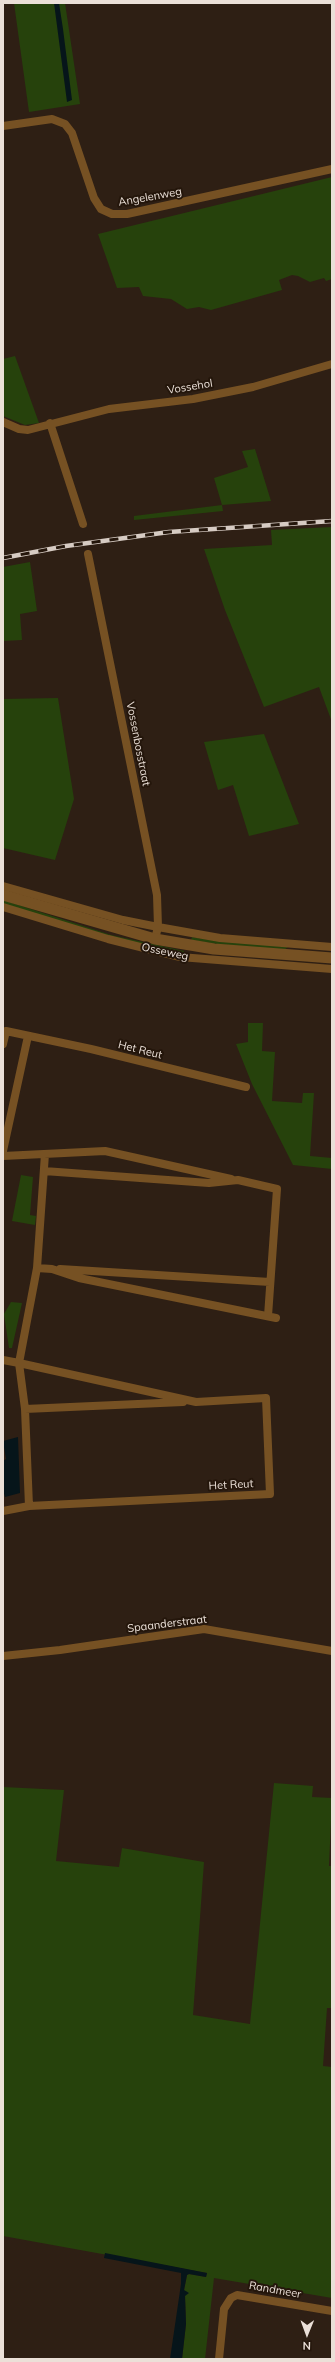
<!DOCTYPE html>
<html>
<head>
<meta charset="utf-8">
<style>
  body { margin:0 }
  #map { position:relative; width:335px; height:2362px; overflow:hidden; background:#2e1f14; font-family:Mulish,sans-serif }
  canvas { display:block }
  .frame { position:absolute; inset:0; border:4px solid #ebe0d8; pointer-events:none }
  .north { position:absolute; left:287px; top:2314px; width:40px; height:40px; -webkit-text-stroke:3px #24160b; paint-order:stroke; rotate:181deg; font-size:11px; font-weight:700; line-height:16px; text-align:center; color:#ebe0d8 }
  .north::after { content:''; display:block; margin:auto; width:14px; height:18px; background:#ebe0d8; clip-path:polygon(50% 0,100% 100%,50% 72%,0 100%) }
</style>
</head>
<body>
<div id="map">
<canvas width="335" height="2362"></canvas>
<div class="frame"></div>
<div class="north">N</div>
</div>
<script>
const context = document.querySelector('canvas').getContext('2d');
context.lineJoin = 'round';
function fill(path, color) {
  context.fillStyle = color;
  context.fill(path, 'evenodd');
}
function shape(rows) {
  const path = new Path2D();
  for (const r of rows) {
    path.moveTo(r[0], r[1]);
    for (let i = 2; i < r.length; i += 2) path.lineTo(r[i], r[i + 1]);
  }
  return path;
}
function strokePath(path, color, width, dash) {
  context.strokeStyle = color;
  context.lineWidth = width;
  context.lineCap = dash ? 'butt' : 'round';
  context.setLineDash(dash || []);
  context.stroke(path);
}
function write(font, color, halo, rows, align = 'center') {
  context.font = font + ' Mulish,sans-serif';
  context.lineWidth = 4;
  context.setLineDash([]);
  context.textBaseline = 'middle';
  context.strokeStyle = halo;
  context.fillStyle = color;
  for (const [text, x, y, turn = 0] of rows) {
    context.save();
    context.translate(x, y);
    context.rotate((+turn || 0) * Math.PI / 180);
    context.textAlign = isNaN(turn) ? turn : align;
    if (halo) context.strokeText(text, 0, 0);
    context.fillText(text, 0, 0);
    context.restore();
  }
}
fill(shape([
  [14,3,65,3,80,104,29,112],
  [332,177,332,279,326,281,324,278,310,282,298,276,292,275,279,280,282,290,211,310,199,307,187,309,171,299,143,296,139,287,117,288,98,234],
  [15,356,39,423,25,425,3,416,3,359],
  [255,449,271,501,222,505,214,478,248,467,242,451],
  [222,505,223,511,134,520,134,516],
  [332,527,332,722,319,687,264,707,225,610,204,549,272,545,271,530],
  [30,562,37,611,20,614,22,640,3,641,3,567],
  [58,698,74,799,55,860,3,848,3,699],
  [264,734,299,824,249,836,233,785,218,790,204,742],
  [3,900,111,935,184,951,183,955,129,942,3,904],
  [192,937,204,939,288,947,284,950,217,944,191,940],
  [248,1023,263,1023,262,1051,275,1052,272,1101,302,1103,303,1093,314,1093,310,1156,332,1158,332,1169,293,1165,252,1084,236,1044,248,1042],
  [21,1175,33,1177,30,1215,36,1216,35,1225,12,1221],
  [11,1302,22,1303,12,1348,9,1348,4,1314],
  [274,1783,313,1786,312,1797,332,1798,329,1866,332,1866,332,2008,327,2008,323,2066,332,2067,332,2298,214,2278,205,2359,182,2359,186,2324,185,2295,187,2292,184,2291,187,2275,189,2274,206,2277,207,2273,3,2236,3,1787,64,1790,56,1861,119,1867,122,1848,204,1862,193,2015,250,2024]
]), '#26420c');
fill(shape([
  [54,3,59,3,63,29,72,100,67,102],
  [18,1437,20,1493,5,1497,3,1490,3,1461,6,1459,3,1441],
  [105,2253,207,2273,206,2277,189,2274,187,2275,184,2290,189,2293,185,2296,186,2324,182,2359,170,2359,181,2284,181,2273,104,2258]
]), '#06151a');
strokePath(shape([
  [3,126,52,119,65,124,72,133,94,198,101,209,112,214,127,214,332,169],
  [3,422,19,429,28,430,109,409,193,399,253,387,332,364],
  [50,423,83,524],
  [88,554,157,895,158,927,155,939],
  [3,886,123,920,158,927,220,938,332,947],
  [3,907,108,939,180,957,332,969],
  [3,1044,6,1031,91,1049,246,1087],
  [3,1151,28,1036],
  [3,1156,105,1151,231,1179],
  [44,1171,209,1183,238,1180,277,1189,268,1316],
  [37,1268,52,1269,79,1278,276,1318],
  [60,1269,270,1282],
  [3,1360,19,1363,196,1402,266,1398,270,1494,29,1506,25,1409,19,1363,37,1268,45,1154],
  [25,1409,183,1402],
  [3,1511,29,1506],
  [3,1656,60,1650,204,1629,332,1651],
  [219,2359,224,2309,231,2298,237,2295,332,2311]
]), '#765123', 8);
strokePath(shape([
  [3,895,155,939,214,949,332,958]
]), '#765123', 11);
const rail = shape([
  [3,558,66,546,169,532,332,521]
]);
strokePath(rail, '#d6cbc3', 4.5);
strokePath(rail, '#24160b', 3, [9]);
write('11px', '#ebe0d8', '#24160b', [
  ["Angelenweg",150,197,-10],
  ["Vossehol",190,387,-9],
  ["Vossenbosstraat",138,744,79],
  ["Osseweg",165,952,12],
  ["Het Reut",140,1050,14],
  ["Het Reut",231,1485,-3],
  ["Spaanderstraat",167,1624,-7],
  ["Randmeer",275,2290,10]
]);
</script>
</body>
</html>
